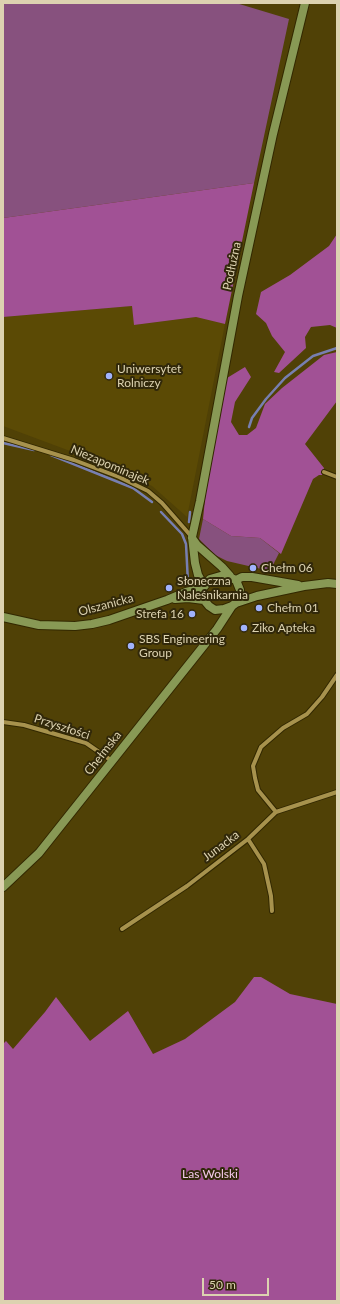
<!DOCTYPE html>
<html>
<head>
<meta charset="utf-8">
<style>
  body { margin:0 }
  #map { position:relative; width:340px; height:1304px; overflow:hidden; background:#504106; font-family:Lato,sans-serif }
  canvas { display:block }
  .frame { position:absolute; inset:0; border:4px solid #dcd2b0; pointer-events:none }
  .scale { position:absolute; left:202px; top:1278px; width:67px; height:18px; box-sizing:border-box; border:2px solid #dcd2b0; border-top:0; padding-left:5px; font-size:12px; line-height:14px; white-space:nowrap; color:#dcd2b0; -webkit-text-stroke:3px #31280a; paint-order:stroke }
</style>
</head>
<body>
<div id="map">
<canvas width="340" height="1304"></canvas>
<div class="frame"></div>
<div class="scale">50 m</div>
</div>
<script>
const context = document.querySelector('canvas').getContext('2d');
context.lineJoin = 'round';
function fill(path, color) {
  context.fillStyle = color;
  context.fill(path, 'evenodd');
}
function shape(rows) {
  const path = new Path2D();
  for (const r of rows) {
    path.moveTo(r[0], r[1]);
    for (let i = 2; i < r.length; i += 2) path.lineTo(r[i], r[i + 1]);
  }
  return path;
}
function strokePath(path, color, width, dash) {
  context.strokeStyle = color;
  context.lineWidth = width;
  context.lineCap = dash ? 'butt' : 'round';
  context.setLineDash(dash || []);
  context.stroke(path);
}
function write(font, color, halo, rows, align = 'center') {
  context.font = font + ' Lato,sans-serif';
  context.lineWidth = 4;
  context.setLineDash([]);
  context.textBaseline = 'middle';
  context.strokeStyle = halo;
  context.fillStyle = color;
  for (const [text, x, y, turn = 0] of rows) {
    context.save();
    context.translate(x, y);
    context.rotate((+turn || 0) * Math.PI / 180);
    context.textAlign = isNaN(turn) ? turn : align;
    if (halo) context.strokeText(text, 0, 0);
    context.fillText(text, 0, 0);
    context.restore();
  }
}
fill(shape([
  [132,306,135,325,196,317,225,324,187,517,152,486,105,464,3,426,3,317]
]), '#5b4a05');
fill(shape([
  [3,3,236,3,289,19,254,183,3,218],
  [203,519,231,536,260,538,279,553,270,571,227,561,215,555,199,539]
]), '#87517e');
fill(shape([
  [254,183,225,324,196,317,134,325,132,306,3,317,3,218],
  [337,234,337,328,330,325,311,327,305,337,306,348,279,373,274,372,285,352,272,336,266,323,256,314,261,292,290,275,329,246],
  [337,352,337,401,305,444,324,468,322,475,319,475,313,479,281,554,260,538,231,536,203,519,207,480,227,378,245,367,251,377,235,402,231,422,239,435,247,435,256,428,265,404,282,388,324,355],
  [254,977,261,977,290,994,337,1004,337,1301,3,1301,3,1044,6,1041,13,1049,45,1012,56,997,90,1041,128,1011,153,1054,185,1039,235,1002]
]), '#a15195');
strokePath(shape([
  [249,427,252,418,266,399,285,378,313,356,337,348],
  [3,443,34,450],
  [51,455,133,488,152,502],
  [161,512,182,534,186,544,188,583],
  [189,522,190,512]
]), '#777fb1', 2.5);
const street = shape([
  [3,438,74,460,119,477,148,491,162,503,191,536],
  [324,472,337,477],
  [3,722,24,725,86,743,112,761],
  [276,812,258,790,255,778,253,766,261,747,283,728,307,714,322,697,337,675],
  [248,839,264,864,271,896,272,911],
  [122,929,187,886,248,839,276,812,337,792]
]);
const secondary = shape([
  [192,538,197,545,222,567,230,576],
  [224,575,236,580,240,590,240,595,236,603,232,606,224,609,215,610,209,606,204,600,202,592,203,588,210,579,224,575],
  [236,580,242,577,252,577,298,585],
  [204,586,198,575,195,563,192,537,200,501,238,296,273,134,305,3],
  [175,599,188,598,204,600],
  [236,603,257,596,304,586,328,583,337,584],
  [3,617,39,625,75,626,92,624,109,620,167,600,186,592,203,588],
  [3,887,39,853,217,629,232,606]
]);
strokePath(street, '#322801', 6);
strokePath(secondary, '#322801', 10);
strokePath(street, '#a7924d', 4);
strokePath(secondary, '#895', 8);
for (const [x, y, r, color] of [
  [109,376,4,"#a1b3fd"],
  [253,568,4,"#a1b3fd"],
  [169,588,4,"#a1b3fd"],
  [259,608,4,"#a1b3fd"],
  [192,614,4,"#a1b3fd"],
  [244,628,4,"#a1b3fd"],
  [131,646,4,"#a1b3fd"]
]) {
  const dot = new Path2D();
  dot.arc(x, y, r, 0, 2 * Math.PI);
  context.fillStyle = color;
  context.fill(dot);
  strokePath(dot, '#31280a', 1.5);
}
write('12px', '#dcd2b0', '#31280a', [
  ["Podłużna",232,266,-78],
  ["Niezapominajek",110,465,23],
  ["Olszanicka",106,605,-15],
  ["Przyszłości",62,727,18],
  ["Chełmska",103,753,-52],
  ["Junacka",221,846,-37]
]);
write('12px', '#dcd2b0', '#31280a', [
  ["Uniwersytet",117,369],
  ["Rolniczy",117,383],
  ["Chełm 06",261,568],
  ["Słoneczna",177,581],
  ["Naleśnikarnia",177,595],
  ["Chełm 01",267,608],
  ["Strefa 16",184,614,"right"],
  ["Ziko Apteka",252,628],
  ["SBS Engineering",139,639],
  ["Group",139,653]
], 'left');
write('12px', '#f5c9ec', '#31280a', [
  ["Las Wolski",210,1174]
]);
</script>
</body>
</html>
